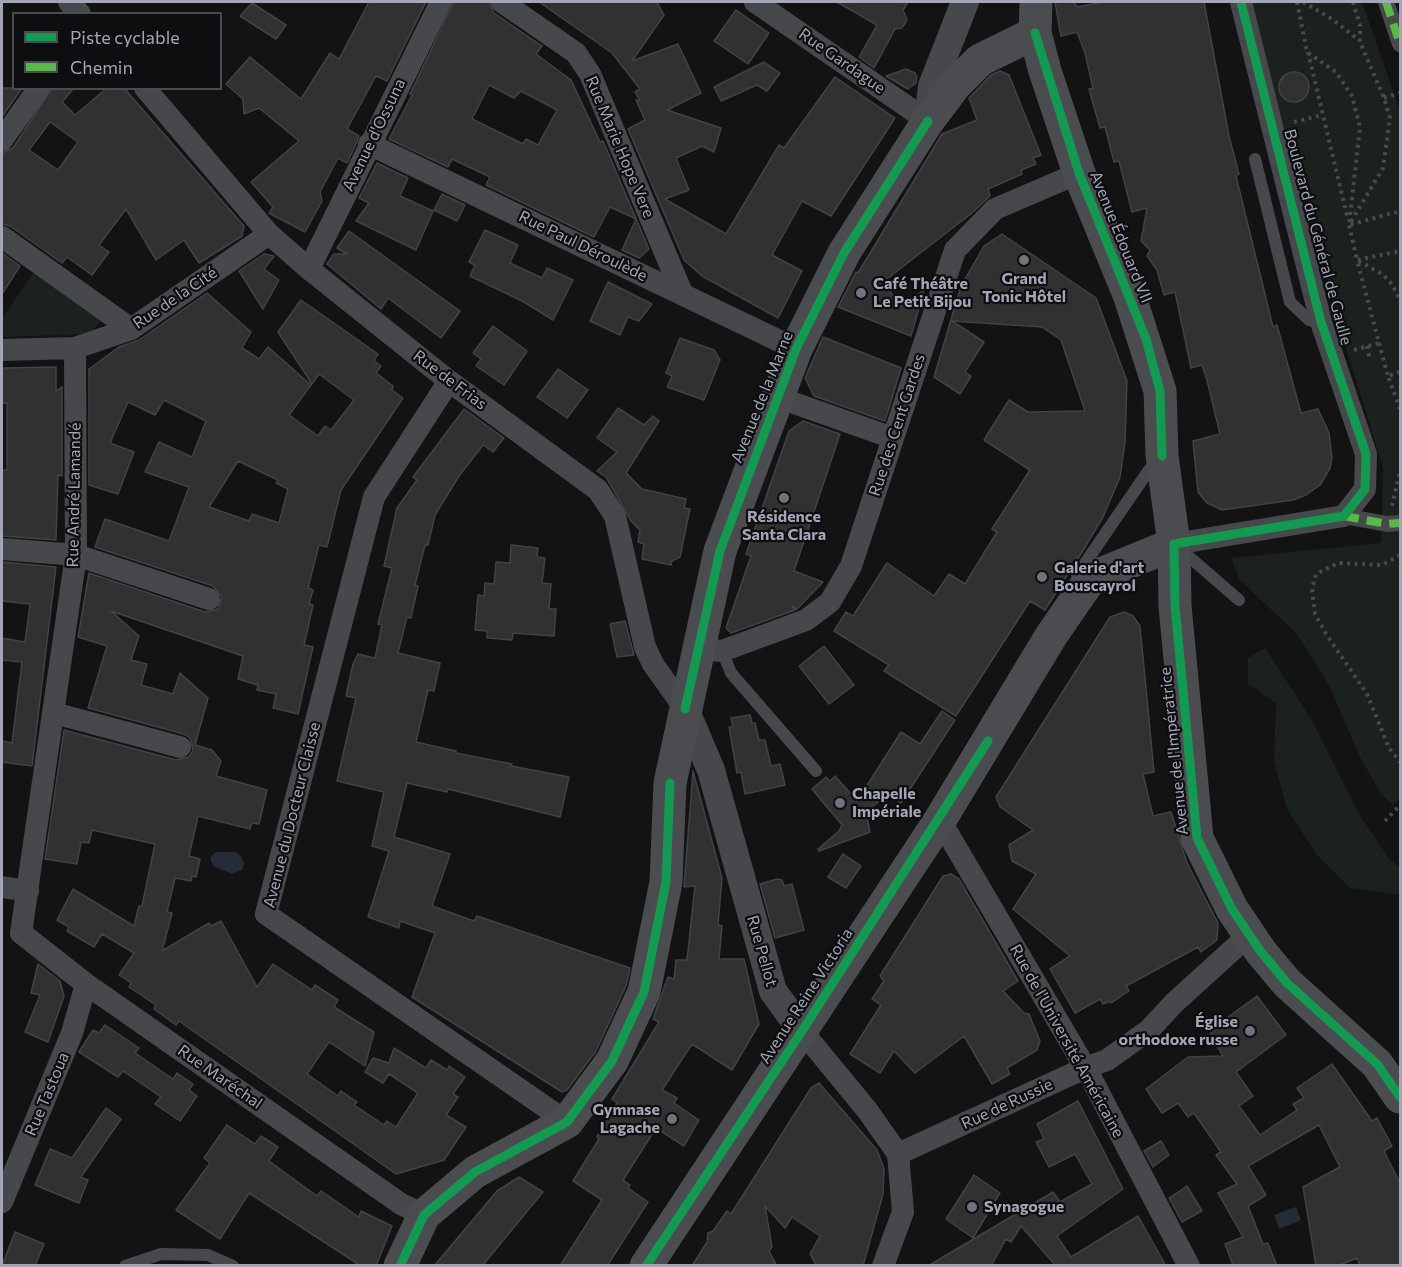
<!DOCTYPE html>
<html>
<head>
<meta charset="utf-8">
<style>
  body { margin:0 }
  #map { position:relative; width:1402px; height:1267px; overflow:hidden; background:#131313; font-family:Commissioner,sans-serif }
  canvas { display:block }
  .frame { position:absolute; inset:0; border:3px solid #a3a6b5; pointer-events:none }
  .legend { position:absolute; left:12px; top:12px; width:210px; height:78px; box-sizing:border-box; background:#0e0d0f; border:2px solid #4a4a51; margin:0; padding:8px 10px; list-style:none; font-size:18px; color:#a3a6b5 }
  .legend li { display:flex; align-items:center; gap:12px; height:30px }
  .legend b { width:30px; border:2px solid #4a4a51 }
</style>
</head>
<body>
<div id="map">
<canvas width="1402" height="1267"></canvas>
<div class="frame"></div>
<ul class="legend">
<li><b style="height:8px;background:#139951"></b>Piste cyclable</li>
<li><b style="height:8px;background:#58b947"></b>Chemin</li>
</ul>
</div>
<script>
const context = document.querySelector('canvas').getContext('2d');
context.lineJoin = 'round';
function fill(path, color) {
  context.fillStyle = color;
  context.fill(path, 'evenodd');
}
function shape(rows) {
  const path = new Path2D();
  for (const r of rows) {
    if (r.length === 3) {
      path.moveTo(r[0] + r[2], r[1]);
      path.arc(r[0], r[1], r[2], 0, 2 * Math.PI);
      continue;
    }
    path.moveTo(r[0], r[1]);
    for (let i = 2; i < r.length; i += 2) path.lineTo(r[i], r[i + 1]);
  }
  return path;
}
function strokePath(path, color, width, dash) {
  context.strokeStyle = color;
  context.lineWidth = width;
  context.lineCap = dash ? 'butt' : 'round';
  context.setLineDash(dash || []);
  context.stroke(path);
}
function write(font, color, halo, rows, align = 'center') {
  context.font = font + ' Commissioner,sans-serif';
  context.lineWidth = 4.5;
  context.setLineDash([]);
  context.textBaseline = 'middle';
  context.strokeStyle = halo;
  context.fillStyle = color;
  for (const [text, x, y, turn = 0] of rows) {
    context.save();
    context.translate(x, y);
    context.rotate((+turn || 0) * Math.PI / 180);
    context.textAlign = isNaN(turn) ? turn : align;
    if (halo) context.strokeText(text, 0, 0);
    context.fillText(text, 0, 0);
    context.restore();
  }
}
fill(shape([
  [1249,2,1362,2,1400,111,1400,798,1393,805,1381,794,1360,757,1329,685,1297,634,1239,579,1231,558,1381,543,1383,468,1333,305],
  [33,273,101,317,99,323,88,334,2,337,2,319],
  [1265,648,1311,719,1360,816,1390,860,1400,868,1400,895,1350,888,1317,855,1287,809,1274,762,1276,703,1248,684,1248,658]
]), '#1b221d');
fill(shape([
  [215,852,236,852,240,855,244,863,242,870,232,874,213,866,210,858],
  [1296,1207,1301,1220,1279,1229,1274,1215]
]), '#262c35');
const building = shape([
  [369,2,426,2,387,81,376,76,347,129,359,136,356,144,347,163,338,158,320,192,322,201,305,232,269,213,273,207,251,182,299,141,259,108,244,114,243,99,226,84,250,57,301,99,330,53,339,59,369,2],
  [454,2,489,2,494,13,542,46,536,54,571,80,600,142,603,141,649,249,639,258,622,250,636,219,610,207,594,237,486,185,490,177,452,159,448,167,389,139,412,95,410,94,454,2],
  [489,85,514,98,521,91,557,110,538,145,526,139,523,144,472,119,489,85],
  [539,2,657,2,664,15,632,61,678,44,701,93,667,110,721,128,714,152,702,146,676,158,689,190,665,199,726,234,779,145,784,148,835,77,895,118,831,216,802,201,772,255,802,271,778,318,702,276,684,260,628,129,645,120,636,100,640,101,635,92,640,89,612,53,539,2],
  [837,2,908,2,903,10,907,20,902,28,895,29,874,68,859,57,877,25,837,2],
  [1055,2,1073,2,1078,7,1102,2,1204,2,1229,136,1239,174,1236,176,1273,327,1277,325,1301,413,1318,409,1329,433,1332,458,1330,468,1320,485,1306,495,1293,500,1222,510,1207,503,1198,492,1193,441,1220,434,1207,380,1202,365,1191,368,1175,292,1164,295,1157,270,1147,256,1150,250,1141,241,1147,208,1132,212,1119,161,1114,162,1105,127,1100,128,1089,89,1093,88,1085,53,1077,32,1061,36,1055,2],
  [252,3,286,25,276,39,240,16,252,3],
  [736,10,769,33,748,64,714,41,736,10],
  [764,62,780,73,767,91,757,85,721,101,714,87,764,62],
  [906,69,915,73,917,77,916,83,908,89,886,76,906,69],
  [1000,71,1009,75,1041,155,1033,158,1036,164,1021,170,1022,174,988,189,990,196,972,213,883,282,901,306,924,290,911,336,838,307,856,272,858,273,942,134,977,120,969,98,991,75,1000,71],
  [1294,87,15],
  [2,88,22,88,2,117,2,88],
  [52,88,74,88,62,102,75,115,107,88,124,88,244,226,242,236,199,263,184,240,156,260,126,209,99,245,109,252,92,275,67,257,62,263,10,226,2,224,2,153,13,148,52,88],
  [50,122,78,142,58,170,29,150,50,122],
  [377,163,408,178,400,196,433,211,416,250,356,221,369,203,359,198,377,163],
  [442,194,465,205,457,221,434,210,442,194],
  [485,230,518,245,510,263,542,278,547,268,573,280,553,320,524,302,470,276,475,265,469,262,485,230],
  [349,231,460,311,441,338,388,298,381,309,327,264,334,254,347,254,337,248,349,231],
  [1002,234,1096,298,1127,381,1125,442,1120,477,1103,517,1082,552,1045,610,1030,601,956,716,884,671,889,665,834,631,846,612,853,616,887,563,934,596,949,574,965,584,997,532,992,529,1030,470,984,440,1009,400,1028,412,1085,411,1061,340,1042,327,952,321,984,342,965,372,971,376,960,394,934,377,961,286,984,246,1002,234],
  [2,253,20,266,2,294,2,253],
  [264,254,274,256,264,269,279,280,263,309,239,271,264,254],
  [608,282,652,304,639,321,628,317,620,335,590,321,608,282],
  [207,293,251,332,242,348,259,359,268,347,311,385,289,415,318,436,325,426,331,430,354,400,319,374,312,384,278,332,301,300,378,354,374,361,381,366,376,373,393,386,392,390,403,398,341,490,327,547,319,545,308,588,313,590,309,604,313,605,304,645,313,647,298,714,273,708,276,694,257,690,258,685,238,679,243,656,111,611,139,636,131,660,147,664,141,685,173,694,180,673,208,698,195,745,212,750,221,761,216,776,267,790,259,824,252,823,250,829,198,816,189,856,200,859,196,877,192,876,191,881,175,878,167,912,172,913,162,951,209,923,211,926,221,921,257,987,273,964,312,990,315,985,338,1000,334,1007,374,1032,365,1066,329,1042,307,1074,338,1096,341,1091,357,1102,354,1105,384,1125,387,1121,396,1127,418,1093,389,1074,383,1083,365,1072,373,1058,389,1063,394,1048,426,1068,431,1060,447,1070,449,1066,465,1077,453,1094,458,1097,446,1115,466,1127,444,1160,396,1174,179,1021,176,1025,154,1009,156,1005,129,987,131,983,119,975,134,953,102,934,94,947,67,931,69,927,57,920,73,889,134,926,139,906,142,906,155,844,92,830,89,843,81,842,77,864,45,859,64,730,176,760,189,757,193,750,190,738,184,734,88,708,107,646,78,637,89,573,205,612,218,609,222,597,213,586,95,547,105,519,169,541,189,487,145,472,159,442,192,457,206,421,164,400,155,415,128,402,110,443,134,452,118,494,89,485,89,369,119,347,139,340,207,293],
  [238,461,278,480,276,483,288,489,279,523,252,514,249,521,209,507,238,461],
  [493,326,527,351,504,385,476,366,481,359,473,353,493,326],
  [823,337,901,368,885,421,814,396,805,378,823,337],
  [680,338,714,350,720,360,704,400,667,387,672,376,666,373,680,338],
  [56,367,56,391,62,387,62,476,58,475,56,540,2,536,2,470,7,470,7,403,2,403,2,368,56,367],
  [558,369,588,390,567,418,537,397,558,369],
  [618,408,644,425,653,416,659,421,626,473,642,489,686,499,684,508,690,509,680,557,672,561,671,565,642,559,644,544,638,542,640,530,631,521,606,477,597,471,617,452,597,438,618,408],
  [464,409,504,438,493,452,483,445,459,476,435,515,428,545,425,545,415,585,418,586,411,618,407,617,398,653,440,663,434,691,428,690,416,742,456,751,456,753,512,764,511,766,569,777,560,817,448,789,447,792,407,783,394,837,450,854,432,906,474,921,477,916,630,968,626,986,596,1051,567,1090,562,1092,412,997,435,933,400,921,399,928,368,917,389,851,372,846,384,792,337,781,356,698,346,696,353,664,358,654,375,658,382,625,378,624,392,568,384,566,397,508,417,480,413,477,464,409],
  [803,421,840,434,794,571,823,582,797,609,792,606,795,610,731,633,726,628,751,556,746,554,789,431,803,421],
  [511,545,538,548,537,557,545,558,542,583,551,584,549,609,556,609,554,636,513,633,512,640,500,639,487,638,487,631,475,630,478,595,484,596,485,583,494,584,496,562,510,563,511,545],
  [2,562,56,567,32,766,2,762,2,741,12,743,22,662,2,660,2,638,25,642,30,604,2,601,2,562],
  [1124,612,1133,616,1140,626,1154,772,1143,774,1153,816,1171,812,1187,863,1218,923,1217,940,1201,952,1198,947,1126,986,1129,991,1111,1003,1110,1001,1103,1004,1100,999,1075,1013,1050,969,1070,956,1013,909,1036,874,1012,861,1009,845,1033,830,1000,807,996,797,1110,617,1124,612],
  [625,621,634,655,617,657,610,624,625,621],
  [824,646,854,685,829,704,799,666,824,646],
  [942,711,955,720,901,803,888,794,866,812,870,832,819,851,818,849,839,831,842,825,812,789,826,777,830,781,835,776,857,801,901,732,920,744,942,711],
  [750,715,752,723,755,723,759,740,765,740,771,766,780,764,785,785,745,794,741,772,737,773,729,727,733,727,731,718,750,715],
  [693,771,722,878,718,925,722,926,719,959,744,959,759,1024,732,1070,692,1044,662,1090,677,1098,674,1103,699,1120,684,1146,656,1128,623,1180,630,1185,628,1188,648,1202,607,1266,560,1266,602,1200,573,1181,599,1139,597,1137,617,1103,612,1099,659,1022,653,1019,668,977,674,979,676,960,687,960,695,886,684,887,693,771],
  [843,854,861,866,846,888,828,877,843,854],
  [951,874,959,879,1018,981,1003,991,1024,1013,1029,1014,1040,1041,1037,1050,1007,1068,1010,1074,992,1084,964,1036,915,1073,894,1051,880,1073,850,1054,881,1005,872,999,884,981,880,976,943,876,951,874],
  [777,879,782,880,784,886,792,884,804,930,775,938,760,884,777,879],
  [38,964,60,981,64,996,48,1042,25,1032,40,995,31,993,38,964],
  [1257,996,1286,1035,1236,1072,1253,1096,1239,1106,1260,1135,1297,1110,1293,1104,1304,1098,1297,1088,1332,1064,1372,1121,1377,1118,1392,1146,1384,1151,1401,1185,1401,1266,1360,1266,1357,1258,1337,1266,1316,1266,1303,1187,1340,1167,1319,1125,1248,1166,1266,1195,1248,1206,1263,1244,1268,1243,1277,1266,1233,1265,1225,1244,1243,1237,1218,1193,1237,1184,1216,1155,1221,1152,1194,1113,1188,1117,1178,1103,1162,1113,1146,1089,1188,1057,1223,1056,1210,1034,1219,1027,1217,1025,1257,996],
  [105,1025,139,1048,135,1053,173,1079,177,1073,193,1084,189,1090,197,1096,180,1121,155,1104,161,1097,123,1071,118,1077,79,1052,93,1030,99,1033,105,1025],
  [819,1083,877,1150,884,1169,883,1194,863,1266,817,1266,810,1254,820,1236,792,1217,785,1228,765,1206,772,1247,769,1251,777,1266,692,1266,707,1242,708,1233,713,1231,727,1211,731,1214,811,1088,819,1083],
  [1078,1101,1123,1189,1057,1236,1071,1257,1138,1216,1166,1266,1056,1266,1021,1226,1011,1242,1006,1239,991,1266,928,1266,1053,1192,1060,1202,1092,1184,1075,1154,1049,1167,1036,1142,1044,1139,1037,1124,1078,1101],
  [106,1108,121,1119,81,1177,88,1180,79,1203,35,1185,50,1149,72,1158,106,1108],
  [227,1125,255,1144,261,1136,278,1147,269,1161,317,1196,321,1191,359,1217,361,1211,392,1226,376,1266,361,1266,249,1193,220,1239,176,1210,210,1163,204,1158,227,1125],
  [1161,1141,1169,1155,1153,1167,1144,1151,1161,1141],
  [974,1175,1000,1193,973,1238,946,1219,974,1175],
  [519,1177,543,1192,482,1266,434,1266,497,1191,519,1177],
  [1187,1186,1202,1211,1182,1222,1169,1198,1187,1186],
  [15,1232,44,1244,35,1266,2,1266,15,1232]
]);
fill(building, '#313132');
strokePath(building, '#424247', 1.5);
strokePath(shape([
  [1297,2,1307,52,1336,72,1352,96,1360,127,1349,225,1400,211],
  [1303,2,1332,19,1360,41],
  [1353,2,1360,25,1360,42,1384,98,1390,118,1383,168,1349,225,1357,260,1382,274,1392,284,1400,300],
  [1308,52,1348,220],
  [1384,98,1400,93],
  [1294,122,1322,115],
  [1379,343,1388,376],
  [1367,346,1370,359],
  [1354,350,1379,343,1357,260,1400,251],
  [1400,372,1388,376,1400,409],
  [1392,506,1400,472],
  [1400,555,1382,565,1338,563,1316,574,1312,589,1315,614,1326,634,1367,694,1389,748,1400,762],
  [1385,821,1400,805]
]), '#49494e', 4, [3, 4.5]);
strokePath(shape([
  [1255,159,1290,302,1309,320,1321,322],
  [1179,548,1239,600],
  [1077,575,1149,470,1159,460],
  [722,651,731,673,816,771],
  [125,1266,161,1254,208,1255,233,1266]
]), '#47484c', 12);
strokePath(shape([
  [1386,2,1400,44],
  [1344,516,1387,524,1400,523]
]), '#47484c', 16);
strokePath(shape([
  [69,2,80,14],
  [502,2,576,53,590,74,682,293],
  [755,2,928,121],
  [145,88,269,234,309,269,449,381,598,490,615,516,645,647,653,664,685,709],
  [2,140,39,88],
  [369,144,796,349],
  [2,237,131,329],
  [309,269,441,2],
  [75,348,76,555,21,933,86,984,401,1204,424,1215],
  [2,350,75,348,131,329,269,234],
  [449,381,374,497,266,914,567,1122],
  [777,397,893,438],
  [1174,544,1344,516,1365,489,1366,454,1321,322,1241,2],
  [2,549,76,555,209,599],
  [699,649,722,651,806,620,830,602,851,566,955,250,995,209,1079,173],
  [54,713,180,747],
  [940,820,1089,1074,1189,1266],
  [2,887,28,891],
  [802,1031,867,1110,898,1154,903,1212,883,1266],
  [898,1154,1085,1068,1107,1060,1149,1030,1174,1003,1250,934],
  [2,1202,72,1033,86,984]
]), '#47484c', 22);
strokePath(shape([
  [928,121,932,86,965,2],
  [685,709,711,770,773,991,802,1031]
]), '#47484c', 28);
strokePath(shape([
  [1036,2,1035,33,1045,71,1079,173,1130,297,1160,391,1162,456,1174,544,1175,606,1197,838,1232,909,1261,952,1287,983,1377,1064,1400,1097],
  [400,1266,424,1215,475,1172,567,1122,612,1061,644,992,666,882,670,783,720,551,796,349,844,253,928,121,955,85,980,60,1035,33],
  [646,1266,940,820,1051,636,1091,578,1174,544]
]), '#4b4c50', 33);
strokePath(shape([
  [1386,2,1400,44],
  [1344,516,1387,524,1400,523]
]), '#58b947', 8, [15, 8]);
strokePath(shape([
  [1241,2,1321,322,1366,454,1365,489,1344,516,1174,544,1175,606,1197,838,1232,909,1261,952,1287,983,1377,1064,1400,1097],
  [1035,33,1079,173,1146,339,1160,391,1162,456],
  [685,709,720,551,796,349,844,253,928,121],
  [400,1266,424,1215,475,1172,567,1122,612,1061,644,992,666,882,670,783],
  [646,1266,802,1031,988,741]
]), '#139951', 9);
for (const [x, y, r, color] of [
  [1024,260,6,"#71737c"],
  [861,293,6,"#71737c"],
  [784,498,6,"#71737c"],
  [1042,577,6,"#71737c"],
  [840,803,6,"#71737c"],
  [1250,1031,6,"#71737c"],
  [672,1119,6,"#71737c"],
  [972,1207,6,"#71737c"]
]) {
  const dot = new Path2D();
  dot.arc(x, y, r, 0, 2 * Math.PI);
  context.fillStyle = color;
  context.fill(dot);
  strokePath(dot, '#0e0d0f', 2);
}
write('16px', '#a3a6b5', '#0e0d0f', [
  ["Rue Gardague",842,61,35],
  ["Avenue d'Ossuna",374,135,-64],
  ["Rue Marie Hope Vere",620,147,67],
  ["Avenue Édouard VII",1121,237,68],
  ["Boulevard du Général de Gaulle",1318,237,75],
  ["Rue Paul Déroulède",583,246,26],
  ["Rue de la Cité",175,298,-34],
  ["Rue de Frias",450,380,37],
  ["Avenue de la Marne",762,397,-68],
  ["Rue des Cent Gardes",897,425,-72],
  ["Rue André Lamandé",74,495,-89],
  ["Avenue de l'Impératrice",1174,751,-96],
  ["Avenue du Docteur Claisse",292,815,-76],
  ["Rue Pellot",762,951,74],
  ["Avenue Reine Victoria",806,996,-57],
  ["Rue de l'Université Américaine",1067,1041,61],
  ["Rue Maréchal",220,1077,35],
  ["Rue Tastoua",47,1094,-67],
  ["Rue de Russie",1007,1104,-25]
]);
write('bold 16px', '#a3a6b5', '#0e0d0f', [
  ["Grand",1024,279,"center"],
  ["Tonic Hôtel",1024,297,"center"],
  ["Café Théâtre",873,284],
  ["Le Petit Bijou",873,302],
  ["Résidence",784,517,"center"],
  ["Santa Clara",784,535,"center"],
  ["Galerie d'art",1054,568],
  ["Bouscayrol",1054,586],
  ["Chapelle",852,794],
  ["Impériale",852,812],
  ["Église",1238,1022,"right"],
  ["orthodoxe russe",1238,1040,"right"],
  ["Gymnase",660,1110,"right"],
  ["Lagache",660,1128,"right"],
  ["Synagogue",984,1207]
], 'left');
</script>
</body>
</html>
